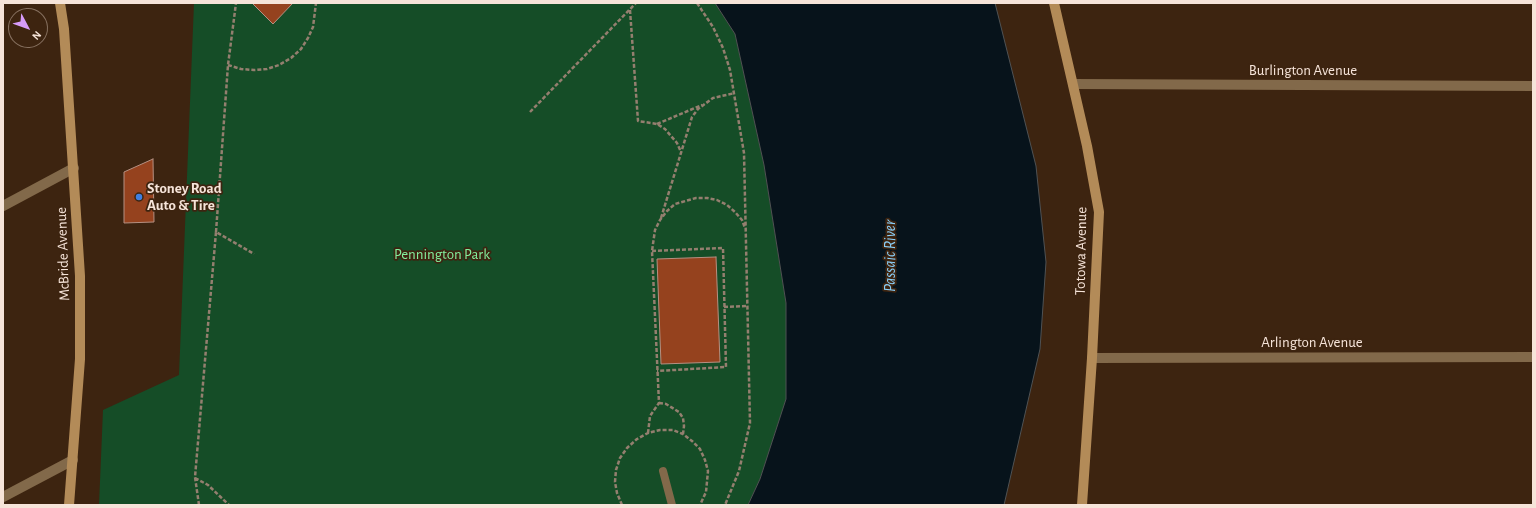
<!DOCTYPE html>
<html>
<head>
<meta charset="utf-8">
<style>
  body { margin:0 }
  #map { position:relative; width:1536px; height:508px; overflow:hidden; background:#3d2410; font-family:"Alegreya Sans",sans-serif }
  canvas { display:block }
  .frame { position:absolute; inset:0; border:4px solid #f6e4d9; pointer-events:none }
  .north { position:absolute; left:8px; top:8px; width:40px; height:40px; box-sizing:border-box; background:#3d2410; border:1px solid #877160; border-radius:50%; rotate:131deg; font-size:11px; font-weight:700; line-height:16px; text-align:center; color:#f6e4d9 }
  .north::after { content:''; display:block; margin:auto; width:14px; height:18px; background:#d79bf9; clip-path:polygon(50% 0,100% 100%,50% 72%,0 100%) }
</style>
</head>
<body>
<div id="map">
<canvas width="1536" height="508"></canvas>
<div class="frame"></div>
<div class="north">N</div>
</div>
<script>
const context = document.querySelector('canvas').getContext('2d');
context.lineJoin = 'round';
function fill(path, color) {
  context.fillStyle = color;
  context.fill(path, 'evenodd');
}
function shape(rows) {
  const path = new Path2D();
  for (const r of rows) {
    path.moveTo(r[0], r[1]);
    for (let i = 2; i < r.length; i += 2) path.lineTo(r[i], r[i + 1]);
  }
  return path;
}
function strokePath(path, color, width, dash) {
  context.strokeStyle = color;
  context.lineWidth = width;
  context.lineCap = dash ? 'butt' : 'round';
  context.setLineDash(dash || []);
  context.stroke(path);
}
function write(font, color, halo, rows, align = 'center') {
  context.font = font + ' "Alegreya Sans",sans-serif';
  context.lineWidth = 3.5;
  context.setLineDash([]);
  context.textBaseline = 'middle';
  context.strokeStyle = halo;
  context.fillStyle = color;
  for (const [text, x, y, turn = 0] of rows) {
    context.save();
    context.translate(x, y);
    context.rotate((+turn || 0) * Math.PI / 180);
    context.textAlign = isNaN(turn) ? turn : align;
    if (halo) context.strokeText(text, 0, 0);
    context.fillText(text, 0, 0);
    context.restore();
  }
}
fill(shape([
  [194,3,715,3,735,34,764,165,786,303,786,399,760,479,748,505,99,505,103,410,179,375]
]), '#154d27');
const water = shape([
  [715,3,995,3,1036,166,1046,262,1040,349,1004,505,748,505,760,479,786,399,786,303,764,165,735,34,715,3]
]);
fill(water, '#07131b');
strokePath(water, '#4f5254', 1);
const building = shape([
  [252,3,293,3,273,24,252,3],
  [153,159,154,222,124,223,124,172,153,159],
  [716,257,720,362,661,364,657,259,716,257]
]);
fill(building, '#95421e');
strokePath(building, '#b59082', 1);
strokePath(shape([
  [697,3,713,27,723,48,730,70,744,153,750,423,739,471,725,505],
  [630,10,638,121,657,124,665,129,677,143,681,152],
  [228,65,241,69,254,70,267,69,279,65,291,58,301,49,308,38,313,27,316,3],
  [530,112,636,3],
  [657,124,702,105],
  [661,218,692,117,698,109,713,98,735,93],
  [216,232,228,65,236,3],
  [652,251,723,248,726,367,657,371],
  [724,307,748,306],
  [659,403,666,404,679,412,683,418,684,426,683,434],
  [648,433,650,416,659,403,652,251,655,230,660,220,667,211,675,204,696,198,707,198,717,200,727,205,735,212,742,220,745,228],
  [195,478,208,485,229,505],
  [199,505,195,477,216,232,254,254],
  [622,505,617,493,615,482,616,470,620,458,627,448,637,439,648,433,660,430,673,430,683,434,692,441,700,449,705,460,708,471,706,492,700,505]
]), '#947f6f', 2.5, [4, 2]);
strokePath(shape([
  [663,471,672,505]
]), '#82694a', 8);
strokePath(shape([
  [1073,84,1533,86],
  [3,206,74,168],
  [1092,358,1533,357],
  [3,497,73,460]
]), '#82694a', 10);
strokePath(shape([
  [60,3,64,29,80,276,80,359,69,505],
  [1054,3,1087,146,1099,212,1092,358,1082,505]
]), '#b38b58', 10);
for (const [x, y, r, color] of [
  [139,197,4,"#3f7fe0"]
]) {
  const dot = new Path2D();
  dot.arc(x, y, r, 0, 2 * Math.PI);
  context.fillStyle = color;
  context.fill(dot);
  strokePath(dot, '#3d2410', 1.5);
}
write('15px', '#f6e4d9', '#3d2410', [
  ["Burlington Avenue",1303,70],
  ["Totowa Avenue",1081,251,-89],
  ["McBride Avenue",63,254,-92],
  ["Arlington Avenue",1312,342]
]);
write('bold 15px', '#f6e4d9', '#3d2410', [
  ["Stoney Road",147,188],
  ["Auto & Tire",147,205]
], 'left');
write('15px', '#83f09e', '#3d2410', [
  ["Pennington Park",442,254]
]);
write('italic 16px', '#8acff9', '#3d2410', [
  ["Passaic River",890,256,-90]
]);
</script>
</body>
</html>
